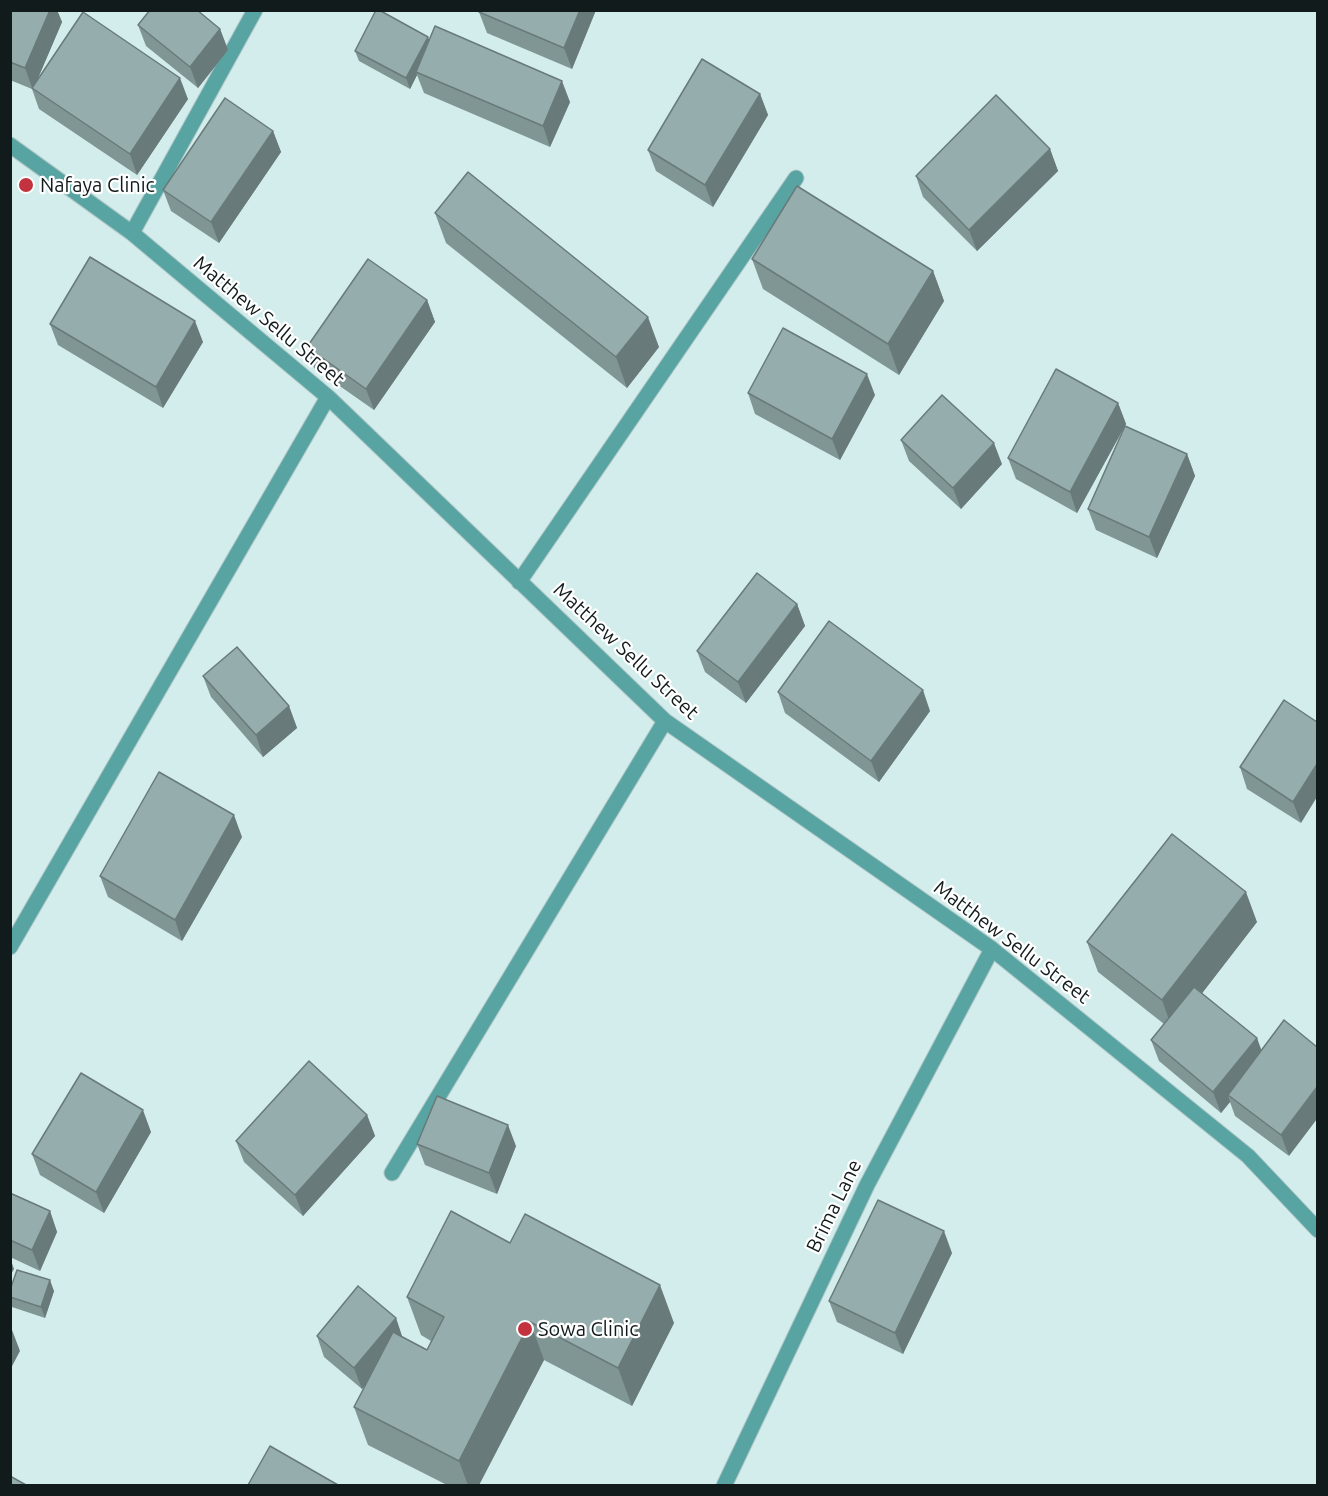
<!DOCTYPE html>
<html>
<head>
<meta charset="utf-8">
<style>
  body { margin:0 }
  #map { position:relative; width:1328px; height:1496px; overflow:hidden; background:#d3edec; font-family:Ubuntu,sans-serif }
  canvas { display:block }
  .frame { position:absolute; inset:0; border:12px solid #121b1b; pointer-events:none }
</style>
</head>
<body>
<div id="map">
<canvas width="1328" height="1496"></canvas>
<div class="frame"></div>
</div>
<script>
const context = document.querySelector('canvas').getContext('2d');
context.lineJoin = 'round';
function shape(rows) {
  const path = new Path2D();
  for (const r of rows) {
    path.moveTo(r[0], r[1]);
    for (let i = 2; i < r.length; i += 2) path.lineTo(r[i], r[i + 1]);
  }
  return path;
}
function strokePath(path, color, width, dash) {
  context.strokeStyle = color;
  context.lineWidth = width;
  context.lineCap = dash ? 'butt' : 'round';
  context.setLineDash(dash || []);
  context.stroke(path);
}
function fill(path, color) {
  context.fillStyle = color;
  context.fill(path, 'evenodd');
}
function write(font, color, halo, rows, align = 'center') {
  context.font = font + ' Ubuntu,sans-serif';
  context.lineWidth = 4.5;
  context.setLineDash([]);
  context.textBaseline = 'middle';
  context.strokeStyle = halo;
  context.fillStyle = color;
  for (const [text, x, y, turn = 0] of rows) {
    context.save();
    context.translate(x, y);
    context.rotate((+turn || 0) * Math.PI / 180);
    context.textAlign = isNaN(turn) ? turn : align;
    if (halo) context.strokeText(text, 0, 0);
    context.fillText(text, 0, 0);
    context.restore();
  }
}
const minor = shape([
  [10,145,132,233,328,397,665,721,992,949,1248,1156,1318,1230],
  [132,233,255,10],
  [519,582,796,178],
  [10,947,328,397],
  [392,1173,665,721],
  [724,1486,867,1185,992,949]
]);
strokePath(minor, '#b0c7c6', 17);
strokePath(minor, '#58a4a2', 15);
fill(shape([
  [10,10,57,10,62,22,38,78,188,99,137,175,39,109,32,89,10,80],
  [596,10,572,69,487,33,479,12],
  [138,25,220,29,228,50,198,88,146,46],
  [428,37,429,40,570,102,550,147,424,93,417,75,410,89,359,61,355,51],
  [760,94,768,115,713,207,656,171,648,150],
  [273,131,281,152,219,243,171,211,163,190],
  [1050,149,1058,171,977,251,923,197,916,176],
  [435,213,659,347,627,388,446,243],
  [752,259,933,271,944,301,899,375,763,289],
  [427,300,435,322,374,410,314,368,307,347],
  [50,324,203,342,163,408,58,345],
  [748,393,875,395,840,460,755,414],
  [1118,403,1126,424,1077,513,1016,479,1008,458],
  [901,440,1002,464,961,509,909,461],
  [1187,454,1195,476,1157,558,1096,530,1088,509],
  [797,604,805,626,746,703,705,672,697,651],
  [203,676,289,706,297,728,263,757,211,697],
  [778,692,930,711,879,782,785,713],
  [1284,700,1301,823,1247,789,1240,767],
  [242,837,182,941,108,897,100,876],
  [1257,922,1202,993,1257,1038,1289,1156,1235,1116,1230,1102,1221,1113,1159,1061,1151,1040,1164,1024,1098,972,1087,942],
  [367,1115,375,1136,303,1216,244,1162,236,1141],
  [151,1132,104,1213,40,1175,32,1154],
  [417,1144,516,1146,497,1194,425,1165],
  [10,1193,50,1211,57,1232,40,1271,10,1257],
  [510,1243,674,1323,632,1406,544,1360,479,1485,447,1485,368,1445,354,1407,365,1386,362,1389,324,1357,317,1336,396,1318,402,1337,427,1350,431,1341,421,1335,407,1297],
  [952,1253,903,1354,837,1322,829,1301],
  [10,1290,54,1291,45,1318,12,1307,10,1302]
]), '#809695');
fill(shape([
  [50,10,57,10,62,22,33,90,25,68],
  [580,10,596,10,572,69,564,48],
  [220,29,228,50,198,88,190,67],
  [428,37,432,48,416,72,417,75,410,89,406,78],
  [180,78,188,99,137,175,130,154],
  [562,81,570,102,550,147,543,126],
  [760,94,768,115,713,207,705,185],
  [273,131,281,152,219,243,211,222],
  [1050,149,1058,171,977,251,969,230],
  [933,271,944,301,899,375,888,344],
  [427,300,435,322,374,410,366,389],
  [648,317,659,347,627,388,616,357],
  [195,321,203,342,163,408,156,387],
  [867,374,875,395,840,460,832,439],
  [1118,403,1126,424,1077,513,1070,492],
  [994,443,1002,464,961,509,953,488],
  [1187,454,1195,476,1157,558,1149,537],
  [797,604,805,626,746,703,738,682],
  [923,690,930,711,879,782,871,761],
  [289,706,297,728,263,757,256,735],
  [1317,764,1317,797,1301,823,1293,802],
  [234,815,242,837,182,941,175,920],
  [1246,892,1257,922,1173,1031,1162,1000],
  [1257,1038,1265,1060,1228,1095,1230,1102,1221,1113,1213,1092],
  [1317,1087,1317,1119,1289,1156,1281,1135],
  [143,1110,151,1132,104,1213,96,1192],
  [367,1115,375,1136,303,1216,295,1195],
  [508,1125,516,1146,497,1194,489,1173],
  [50,1211,57,1232,40,1271,32,1250],
  [944,1231,952,1253,903,1354,895,1333],
  [10,1258,14,1269,10,1276],
  [50,1280,54,1291,45,1318,41,1307],
  [660,1285,674,1323,632,1406,618,1368],
  [396,1318,403,1339,362,1389,354,1368],
  [530,1322,544,1360,479,1485,468,1485,459,1461],
  [12,1330,20,1351,10,1370,10,1333]
]), '#687a79');
const building = shape([
  [10,10,50,10,25,68,10,62,10,10],
  [150,10,197,10,220,29,190,67,138,25,150,10],
  [376,10,379,10,428,37,406,78,355,51,376,10],
  [480,10,580,10,564,48,479,12,480,10],
  [83,12,180,78,130,154,32,88,83,12],
  [435,26,562,81,543,126,416,72,435,26],
  [702,59,760,94,705,185,648,150,702,59],
  [996,95,1050,149,969,230,916,176,996,95],
  [225,98,273,131,211,222,163,190,225,98],
  [468,172,648,317,616,357,435,213,468,172],
  [797,186,933,271,888,344,752,259,797,186],
  [90,257,195,321,156,387,50,324,90,257],
  [368,259,427,300,366,389,307,347,368,259],
  [783,328,867,374,832,439,748,393,783,328],
  [1056,369,1118,403,1070,492,1008,458,1056,369],
  [942,395,994,443,953,488,901,440,942,395],
  [1125,426,1187,454,1149,537,1088,509,1125,426],
  [757,573,797,604,738,682,697,651,757,573],
  [829,621,923,690,871,761,778,692,829,621],
  [237,647,289,706,256,735,203,676,237,647],
  [1284,700,1317,722,1317,764,1293,802,1240,767,1284,700],
  [159,772,234,815,175,920,100,876,159,772],
  [1172,834,1246,892,1162,1000,1087,942,1172,834],
  [1194,987,1257,1038,1213,1092,1151,1040,1194,987],
  [1284,1020,1317,1047,1317,1087,1281,1135,1228,1095,1284,1020],
  [309,1061,367,1115,295,1195,236,1141,309,1061],
  [81,1073,143,1110,96,1192,32,1154,81,1073],
  [437,1096,508,1125,489,1173,417,1144,437,1096],
  [10,1193,50,1211,32,1250,10,1240,10,1193],
  [878,1200,944,1231,895,1333,829,1301,878,1200],
  [451,1211,510,1243,525,1214,660,1285,618,1368,530,1322,459,1461,354,1407,393,1332,427,1350,444,1317,407,1297,451,1211],
  [17,1270,50,1280,41,1307,10,1297,10,1290,17,1270],
  [358,1286,396,1318,354,1368,317,1336,358,1286],
  [270,1446,338,1485,248,1485,270,1446],
  [10,1476,26,1485,10,1485,10,1476]
]);
fill(building, '#95aead');
strokePath(building, '#687a79', 1.5);
for (const [x, y, r, color] of [
  [26,185,8,"#c3333f"],
  [525,1329,8,"#c3333f"]
]) {
  const dot = new Path2D();
  dot.arc(x, y, r, 0, 2 * Math.PI);
  context.fillStyle = color;
  context.fill(dot);
  strokePath(dot, '#fff', 2);
}
write('20px', '#121b1b', '#fff', [
  ["Nafaya Clinic",40,185],
  ["Sowa Clinic",538,1329]
], 'left');
write('20px', '#121b1b', '#fff', [
  ["Matthew Sellu Street",269,321,40],
  ["Matthew Sellu Street",626,651,43],
  ["Matthew Sellu Street",1012,942,37],
  ["Brima Lane",834,1206,-64]
]);
</script>
</body>
</html>
